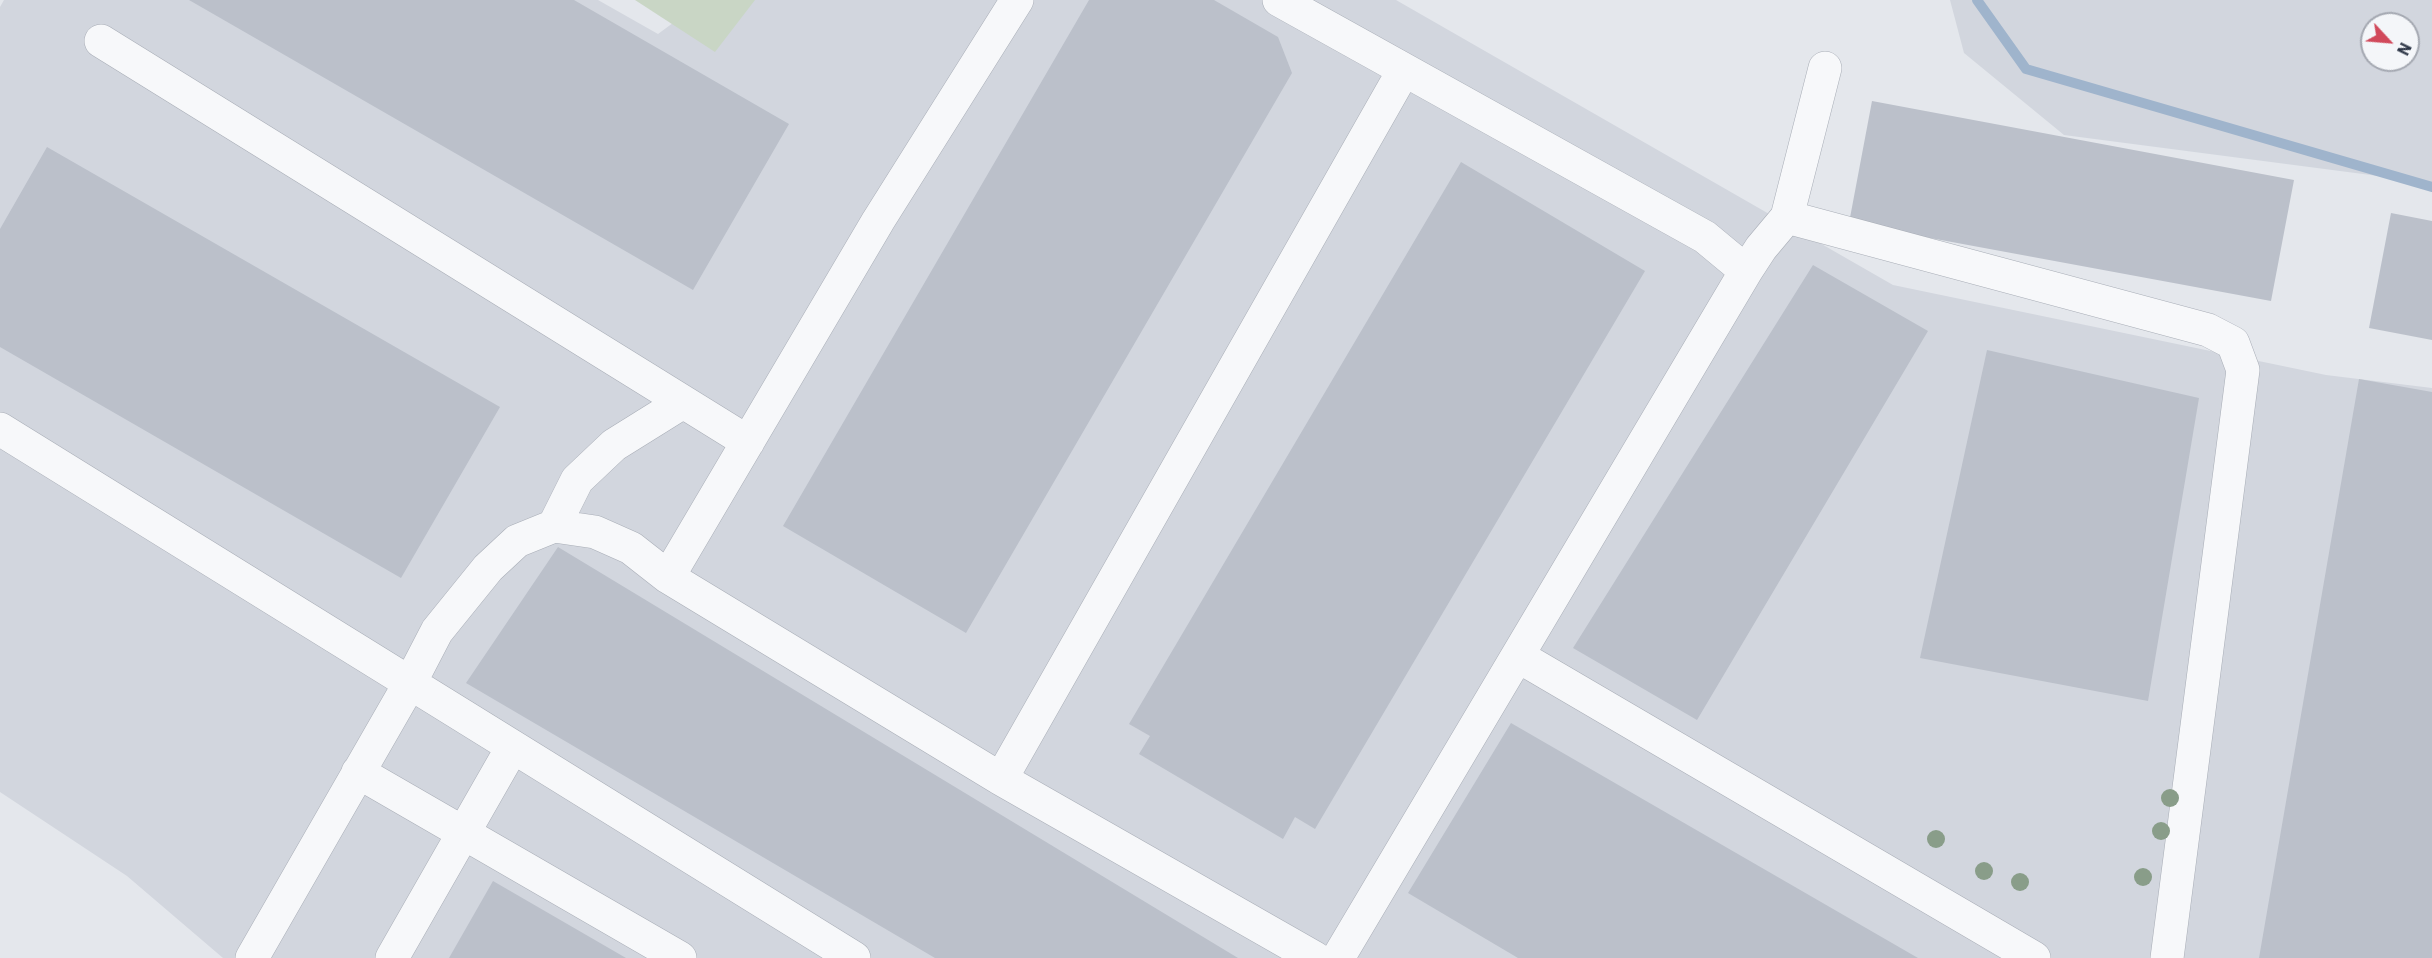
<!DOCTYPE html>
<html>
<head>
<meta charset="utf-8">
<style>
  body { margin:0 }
  #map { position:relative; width:2432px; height:958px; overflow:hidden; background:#e4e7ec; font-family:"IBM Plex Sans",sans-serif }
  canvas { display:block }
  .north { position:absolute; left:2360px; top:12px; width:60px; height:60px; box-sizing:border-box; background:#f4f6f9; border:2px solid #a4a8b1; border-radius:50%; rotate:116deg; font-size:16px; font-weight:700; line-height:24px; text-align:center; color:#2b3445 }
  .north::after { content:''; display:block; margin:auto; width:21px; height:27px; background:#d1495b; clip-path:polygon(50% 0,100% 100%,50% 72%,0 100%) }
</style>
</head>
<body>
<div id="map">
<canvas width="2432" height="958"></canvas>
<div class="north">N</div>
</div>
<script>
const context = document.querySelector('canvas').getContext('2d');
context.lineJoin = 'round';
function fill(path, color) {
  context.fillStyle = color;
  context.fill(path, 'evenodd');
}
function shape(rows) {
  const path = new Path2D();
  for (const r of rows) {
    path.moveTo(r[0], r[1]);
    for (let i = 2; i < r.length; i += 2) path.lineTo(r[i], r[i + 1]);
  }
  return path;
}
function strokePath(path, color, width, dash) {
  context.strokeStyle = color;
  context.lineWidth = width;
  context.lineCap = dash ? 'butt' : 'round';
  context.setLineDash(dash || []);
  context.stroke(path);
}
fill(shape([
  [4,0,598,0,658,34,704,0,1396,0,1893,285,2326,375,2432,388,2432,958,223,958,127,876,0,792,0,7],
  [1950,0,2432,0,2432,183,2064,135,1964,53],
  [2372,24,2408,24,2408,60,2372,60]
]), '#d2d6de');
fill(shape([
  [635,0,755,0,715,52]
]), '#c9d6c5');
strokePath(shape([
  [1977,0,2026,69,2432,187]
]), '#9fb4cc', 10);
fill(shape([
  [189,0,574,0,789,124,693,290],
  [1089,0,1214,0,1278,37,1292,73,966,633,783,526],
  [1872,101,2294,180,2271,301,1849,223],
  [47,147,500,407,401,578,0,347,0,229],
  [1461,162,1645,271,1315,829,1295,817,1283,839,1139,754,1150,736,1129,724],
  [2391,213,2432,221,2432,340,2369,328],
  [1813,265,1928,331,1697,720,1573,648],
  [1987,350,2199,398,2148,701,1920,658],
  [2359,379,2432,392,2432,958,2259,958],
  [558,547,1238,958,935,958,466,683],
  [1511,723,1918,958,1518,958,1408,893],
  [493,881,626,958,449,958]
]), '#bbc0ca');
const minor = shape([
  [1279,0,1705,237,1746,271],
  [101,41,748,442],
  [1787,217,2208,330,2233,343,2243,370,2167,958],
  [0,429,854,958],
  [554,526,577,480,614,445,683,402],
  [668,577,878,221,1017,0],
  [1518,656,2034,958],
  [358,772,680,958],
  [1001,779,1404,70],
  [252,958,410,683,437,631,488,568,517,541,554,526,595,532,631,548,668,577,1001,779,1315,958],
  [392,958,512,748],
  [1338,958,1746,271,1761,248,1787,217,1825,68]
]);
strokePath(minor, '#a9aeb7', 34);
strokePath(minor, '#f7f8fa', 33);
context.fillStyle = '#899d89';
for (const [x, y] of [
  [2170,798],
  [2161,831],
  [1936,839],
  [1984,871],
  [2143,877],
  [2020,882]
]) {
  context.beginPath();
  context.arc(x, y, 9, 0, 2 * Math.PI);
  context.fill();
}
</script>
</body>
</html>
